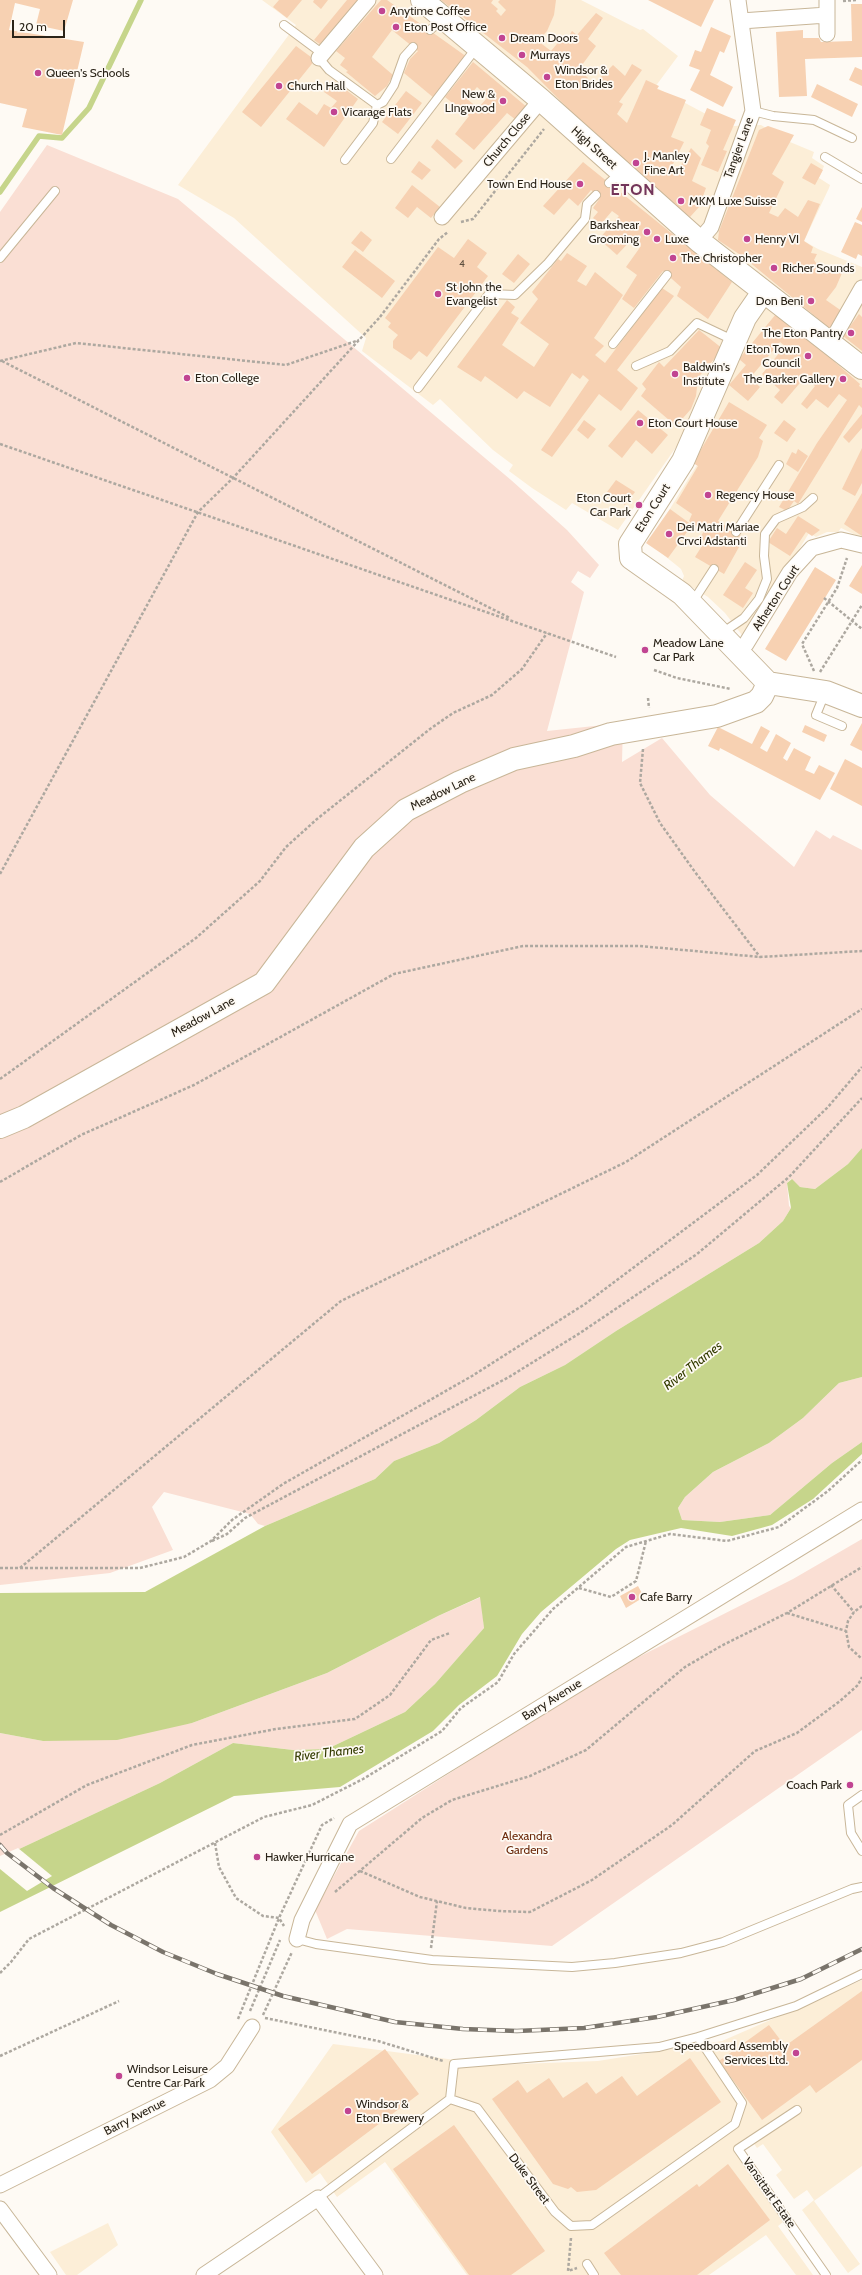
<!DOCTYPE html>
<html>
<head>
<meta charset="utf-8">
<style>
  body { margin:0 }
  #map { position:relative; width:862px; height:2275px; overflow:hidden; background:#fefaf4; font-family:Cabin,sans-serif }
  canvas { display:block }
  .scale { position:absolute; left:12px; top:20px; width:53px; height:18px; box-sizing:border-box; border:2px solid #2a2318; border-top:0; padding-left:5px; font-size:12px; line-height:14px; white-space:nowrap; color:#2a2318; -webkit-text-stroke:3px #fefaf4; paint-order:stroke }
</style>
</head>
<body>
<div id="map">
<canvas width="862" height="2275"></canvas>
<div class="scale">20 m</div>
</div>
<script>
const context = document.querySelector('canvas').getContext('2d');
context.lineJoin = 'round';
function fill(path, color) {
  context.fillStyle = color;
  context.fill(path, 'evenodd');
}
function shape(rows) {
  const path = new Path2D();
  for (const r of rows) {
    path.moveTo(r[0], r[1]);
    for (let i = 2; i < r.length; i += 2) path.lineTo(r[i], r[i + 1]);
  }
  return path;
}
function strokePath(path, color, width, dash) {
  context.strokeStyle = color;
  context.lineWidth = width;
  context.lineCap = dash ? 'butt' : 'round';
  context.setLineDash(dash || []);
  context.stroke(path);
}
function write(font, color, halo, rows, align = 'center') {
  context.font = font + ' Cabin,sans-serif';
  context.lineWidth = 3.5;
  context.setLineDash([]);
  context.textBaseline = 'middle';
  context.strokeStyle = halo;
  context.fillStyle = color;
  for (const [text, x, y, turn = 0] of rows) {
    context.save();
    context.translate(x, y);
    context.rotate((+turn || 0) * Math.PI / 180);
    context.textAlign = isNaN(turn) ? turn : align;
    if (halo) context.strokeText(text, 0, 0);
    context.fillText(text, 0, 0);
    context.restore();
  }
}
fill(shape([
  [262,0,581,0,640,30,643,29,678,56,655,87,704,113,733,126,761,125,790,142,814,152,812,158,824,166,819,178,830,185,829,188,804,241,818,249,862,267,862,279,853,298,862,304,862,538,841,528,838,532,827,532,816,537,809,533,745,639,725,613,708,597,682,581,684,576,681,569,649,543,700,460,679,443,618,530,572,503,566,510,532,488,509,471,513,465,493,450,440,399,433,405,362,351,366,338,234,218,178,185,296,25],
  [862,1980,862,2166,814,2201,860,2264,848,2273,802,2210,814,2200,807,2190,794,2199,776,2175,782,2170,763,2144,757,2148,750,2138,737,2148,787,2219,778,2226,813,2275,796,2275,766,2235,709,2275,467,2275,385,2162,337,2197,320,2173,306,2183,271,2132,333,2044,494,2065,598,2061,722,2041],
  [108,2223,118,2245,77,2275,66,2275,50,2252]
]), '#fceed7');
fill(shape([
  [47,145,178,199,511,480,567,530,599,565,590,578,578,571,571,582,584,592,547,731,623,723,622,762,662,738,710,795,794,867,816,830,830,839,833,835,862,850,862,1148,848,1164,815,1189,800,1187,791,1179,787,1183,789,1206,791,1208,783,1221,759,1243,616,1331,565,1365,520,1387,476,1420,439,1443,394,1461,375,1479,265,1526,258,1524,250,1514,164,1492,152,1507,173,1550,110,1573,0,1585,0,212],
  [862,1377,862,1442,832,1463,770,1515,720,1522,682,1520,678,1508,685,1497,713,1472,769,1443,803,1418,839,1383],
  [862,1539,862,1730,552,1946,347,1929,327,1939,315,1910,359,1831,605,1674,793,1579],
  [481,1597,484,1628,435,1684,405,1712,327,1749,293,1750,233,1743,160,1783,0,1858,0,1733,43,1741,192,1723,327,1673,438,1616]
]), '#fadfd4');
fill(shape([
  [862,1148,862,1377,839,1383,803,1418,769,1443,713,1472,685,1497,678,1508,682,1520,720,1522,770,1515,832,1463,862,1442,862,1454,813,1499,772,1525,732,1536,681,1528,630,1540,616,1549,541,1612,522,1634,497,1676,459,1705,433,1731,340,1787,234,1796,0,1912,0,1858,160,1783,233,1743,293,1750,327,1749,405,1712,435,1684,484,1628,480,1597,438,1616,327,1673,192,1723,117,1740,43,1741,0,1733,0,1593,145,1592,265,1526,375,1479,394,1461,439,1443,476,1420,520,1387,565,1365,616,1331,759,1243,783,1221,791,1208,787,1183,792,1179,800,1187,815,1189,848,1164]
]), '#c6d58b');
fill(shape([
  [18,1848,52,1876,27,1891,0,1869,0,1856]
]), '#fefaf4');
strokePath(shape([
  [0,192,39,136,62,138,89,108,141,0]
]), '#c6d58b', 5.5);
fill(shape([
  [0,0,73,0,64,31,36,25,40,9,15,3,9,30,84,42,62,135,22,127,27,109,0,103],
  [279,0,302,0,287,18,273,7],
  [314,0,328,0,321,9,313,2],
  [347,0,363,0,325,48,314,40],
  [381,0,387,0,467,57,434,98,404,73,410,59,418,51,392,30,372,57,393,75,387,86,375,96,346,72,348,71,340,65,345,58,336,51],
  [441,0,493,0,491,3,498,9,496,11,501,16,506,10,498,2,500,0,556,0,554,15,547,31,538,41,551,51,561,39,565,42,572,31,577,35,596,13,603,18,588,39,596,46,579,69,588,78,585,81,590,88,613,65,625,76,632,64,642,70,619,102,623,104,617,114,627,123,646,80,659,86,657,89,686,100,671,137,684,142,671,168,677,172,691,148,701,158,692,181,706,188,699,207,690,217,620,161,527,67],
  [648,0,714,0,701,27],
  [851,4,862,4,862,57,805,59,807,96,779,97,776,32,803,30,803,38,819,38,821,42,852,41],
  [711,27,731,36,724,53,720,51,710,75,733,87,723,107,690,90,700,70,689,66,695,50,701,52],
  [296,46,315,60,261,127,242,112],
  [473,62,528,108,516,120,507,113,474,150,455,134,469,116,445,97],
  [477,87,488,97,478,108,467,99],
  [855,67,862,70,862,86,849,80],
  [333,80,358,99,324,147,286,119,299,102,317,115,324,104,331,108,337,101,324,92],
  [817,84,858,104,852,117,811,97],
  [406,91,422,103,398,134,382,122],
  [707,108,736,120,723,150,727,151,718,172,701,165,709,146,706,143,711,130,700,125],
  [768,126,794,135,772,174,784,182,769,213,778,217,785,208,798,217,808,200,820,204,804,241,813,247,811,253,817,254,814,260,820,269,832,268,842,273,836,287,826,300,846,314,833,331,742,256,718,240,719,231,759,130],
  [437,139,463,161,455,169,431,147],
  [419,161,431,170,422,180,411,172],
  [583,162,732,282,708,319,677,296,681,287,663,271,634,308,622,299,637,275,626,267,641,246,632,239,617,255,599,239,619,216,612,211,601,224,593,218,598,212,593,208,600,198,591,190,578,206,569,198,554,215,543,206],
  [811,163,823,170,815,185,802,178],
  [412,185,440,207,431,218,417,207,408,218,395,208],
  [862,207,862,222,856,219],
  [855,222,862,225,862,256,858,254,856,259,841,252],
  [361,231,372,240,363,252,351,243],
  [468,239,487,253,477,267,488,276,427,357,419,351,411,360,393,348,393,341,398,335,388,327,391,323,385,318,438,247,454,258],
  [355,250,395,281,382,298,342,267],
  [567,253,587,266,577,281,586,286,595,272,623,295,594,338,604,346,595,355,605,363,662,288,674,296,617,370,638,388,621,411,599,394,552,457,541,450,589,380,583,375,580,379,572,373,550,407,524,391,517,399,485,376,481,382,457,367,507,300,515,307,511,313,519,318,502,345,534,367,549,344,520,323,538,299,532,292,558,259,561,261],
  [518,254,530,264,514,283,502,274],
  [776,314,829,357,860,384,859,386,862,388,862,408,859,405,798,504,794,501,787,511,779,507,817,443,847,400,839,394,828,408,816,399,807,409,801,404,815,386,805,377,782,404,774,397,780,390,762,374,785,346,780,342,750,378,760,387,748,401,729,385,746,365,739,359],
  [859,314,862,317,862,351,843,336],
  [699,330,723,349,694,382,697,387,696,396,691,409,676,426,641,396,646,389,642,384,659,362,664,367],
  [729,402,767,425,759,438,763,441,758,457,718,521,744,538,724,574,695,557,705,541,700,538,704,531,689,521,692,514,676,503,698,466,693,463],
  [638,410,668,435,652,454,636,440,622,458,608,446],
  [862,414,862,428,849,443,843,437],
  [584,420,596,429,588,439,577,430],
  [784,420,796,429,787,442,774,433],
  [862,448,862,483,855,496,842,489],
  [798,449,808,456,798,472,786,464,792,452,796,454],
  [616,480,635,492,625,505,607,492],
  [862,493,862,536,844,524],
  [670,509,692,525,668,558,646,543],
  [798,516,820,530,812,536,806,532,790,556,768,542,777,528,786,534],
  [745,562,757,570,745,588,753,593,743,608,723,595],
  [862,565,862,594,849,586],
  [815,567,836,580,786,661,765,649],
  [862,723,862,751,850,745],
  [805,725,827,735,824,742,802,732],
  [761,726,770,731,760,748,767,752,776,734,791,743,783,758,787,761,794,748,811,757,805,770,814,774,819,765,835,773,820,800,720,748,719,751,708,746,718,727,752,744],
  [845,759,862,768,862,806,830,789],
  [638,1586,644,1597,626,1608,620,1596],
  [862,1991,862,2060,816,2093,810,2085,762,2120,719,2061,769,2025,785,2046],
  [385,2049,419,2094,312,2174,278,2129],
  [690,2058,721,2102,596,2190,577,2192,571,2187,568,2189,553,2184,492,2099,518,2080,527,2093,549,2078,563,2098,587,2082,596,2094,622,2076,637,2096],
  [454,2125,545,2251,511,2275,469,2275,393,2169],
  [728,2164,770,2220,697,2275,621,2275,604,2253,697,2184,699,2187]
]), '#f7d1b2');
const lane = shape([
  [284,25,323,54],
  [430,30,443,19],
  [319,58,329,70,377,105,383,102,394,85,404,57,413,47],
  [753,111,773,116,814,120,852,138],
  [825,157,862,179],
  [391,159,477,47],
  [345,160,373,123,377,105],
  [609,183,620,173],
  [0,258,55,191],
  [613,344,667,275],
  [636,366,670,351,697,323,735,341],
  [418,388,489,294,515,295,548,263,585,219,587,204,596,195],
  [736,532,779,465],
  [692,603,714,569],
  [722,633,744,618,759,599,767,579,764,556,765,534,776,519,803,507,813,498],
  [825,693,816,715,842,726],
  [862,1795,848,1805,851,1833,862,1851],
  [297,1939,316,1944,432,1960,572,1967,615,1963,681,1953,723,1942,852,1889,862,1887],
  [698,2037,796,2006,862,1974],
  [797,2110,738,2149,826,2275],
  [318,2198,450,2099,477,2108,555,2212,571,2226,592,2225,735,2124,742,2103,698,2037,659,2047,454,2064,450,2099],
  [587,2264,594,2275]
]);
const street = shape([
  [827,15,827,34],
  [741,21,827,15,827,0],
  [319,58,368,0],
  [442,217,541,100],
  [699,241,711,227,753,111,738,0],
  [830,344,862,288],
  [738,652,746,644,790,572,812,548,841,540,862,545],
  [297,1939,302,1920,350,1824,862,1510],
  [0,2185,210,2080,227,2066,252,2027],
  [0,2209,49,2275],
  [204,2275,318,2198,375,2275]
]);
const secondary = shape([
  [422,0,541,100,699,241,862,368],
  [763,292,745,318,683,461,630,544,631,558,682,594,768,683],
  [768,683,826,692,862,706],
  [0,1127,24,1117,264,983,364,848,406,810,460,782,514,759,574,746,611,734,717,716,756,702,762,696,768,683]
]);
strokePath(lane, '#c8b698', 10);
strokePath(street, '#c8b698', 17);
strokePath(secondary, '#c8b698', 24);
strokePath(shape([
  [843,1,856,0],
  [461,222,473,219,544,129],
  [380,317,439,239,448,232],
  [0,361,76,343,286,365,359,340],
  [2,361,510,618],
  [0,444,616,657],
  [824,598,862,629],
  [654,670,677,678,731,689],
  [814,671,802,644,837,588,847,558],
  [820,672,862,605],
  [648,698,649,708],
  [643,749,640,783,660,823,695,872,760,957],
  [0,874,198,512,233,478,380,317],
  [0,1079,196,938,260,881,286,847,317,819,430,729,453,713,492,695,522,669,547,633],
  [0,1182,81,1135,194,1085,394,974,523,946,640,946,760,957,862,951],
  [212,1541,227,1534,245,1518,509,1377,580,1333,697,1254,789,1177,862,1098],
  [0,1568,140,1568,184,1557,211,1541,232,1520,283,1484,472,1376,585,1304,757,1175,828,1107,862,1067],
  [20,1568,341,1301,626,1162,862,1009],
  [831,1585,854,1612],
  [579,1588,611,1597,636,1581,646,1541],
  [862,1606,854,1612,848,1621,846,1631,849,1647,862,1659],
  [787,1613,846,1631],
  [0,1835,87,1785,192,1745,276,1729,355,1719,390,1695,431,1640,450,1633],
  [215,1843,219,1867,236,1898,263,1916,279,1918,284,1926],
  [360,1871,420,1897,466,1908,498,1911,530,1912,592,1880,672,1825,755,1751,797,1733,840,1701,858,1685,862,1677],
  [335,1892,422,1818,452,1800,530,1776,586,1750,685,1667,721,1646,787,1613,862,1567],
  [431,1948,437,1901],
  [0,1973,11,1962,29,1939,264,1817,312,1805,363,1779,442,1731,461,1708,498,1682,514,1654,553,1609,626,1547,670,1534,727,1541,779,1527,828,1491,862,1460],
  [250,2011,280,1940],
  [263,2015,292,1952],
  [265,2018,378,2041,443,2061],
  [238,2019,279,1918,322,1825,334,1818],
  [0,2056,119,2001],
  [571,2238,568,2271,577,2268]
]), '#ada8a0', 2.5, [3, 2]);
strokePath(lane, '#fff', 8);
strokePath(street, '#fff', 15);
strokePath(secondary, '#fff', 22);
const rail = shape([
  [0,1845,7,1853,53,1888,111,1925,163,1952,217,1974,283,1996,395,2022,463,2029,517,2031,584,2028,657,2017,734,2000,801,1979,862,1949]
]);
strokePath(rail, '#7a746b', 4.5);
strokePath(rail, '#fefaf4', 3, [9]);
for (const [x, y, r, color] of [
  [382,11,4,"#c14492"],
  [396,27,4,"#c14492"],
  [502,38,4,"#c14492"],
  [522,55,4,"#c14492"],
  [38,73,4,"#c14492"],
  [547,77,4,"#c14492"],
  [279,86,4,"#c14492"],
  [503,101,4,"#c14492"],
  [334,112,4,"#c14492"],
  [636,163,4,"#c14492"],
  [580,184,4,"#c14492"],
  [681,201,4,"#c14492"],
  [647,232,4,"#c14492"],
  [657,239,4,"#c14492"],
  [747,239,4,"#c14492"],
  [673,258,4,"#c14492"],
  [774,268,4,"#c14492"],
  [438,294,4,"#c14492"],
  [811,301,4,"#c14492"],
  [851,333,4,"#c14492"],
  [808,356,4,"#c14492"],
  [675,374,4,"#c14492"],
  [187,378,4,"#c14492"],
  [843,379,4,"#c14492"],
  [640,423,4,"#c14492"],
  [708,495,4,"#c14492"],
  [639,505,4,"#c14492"],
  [669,534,4,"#c14492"],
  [645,650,4,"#c14492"],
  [632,1597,4,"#c14492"],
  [850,1785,4,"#c14492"],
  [257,1857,4,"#c14492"],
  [796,2053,4,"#c14492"],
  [119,2076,4,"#c14492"],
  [348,2111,4,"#c14492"]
]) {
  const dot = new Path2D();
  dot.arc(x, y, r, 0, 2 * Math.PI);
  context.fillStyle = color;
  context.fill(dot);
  strokePath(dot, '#fefaf4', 1.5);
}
write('10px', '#5d4e3e', null, [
  ["4",462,264]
]);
write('12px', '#2a2318', '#fefaf4', [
  ["Anytime Coffee",390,11],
  ["Eton Post Office",404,27],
  ["Dream Doors",510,38],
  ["Murrays",530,55],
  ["Windsor &",555,70],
  ["Eton Brides",555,84],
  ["Queen's Schools",46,73],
  ["Church Hall",287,86],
  ["New &",495,94,"right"],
  ["LIngwood",495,108,"right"],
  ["Vicarage Flats",342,112],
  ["J. Manley",644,156],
  ["Fine Art",644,170],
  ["Town End House",572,184,"right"],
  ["MKM Luxe Suisse",689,201],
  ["Barkshear",639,225,"right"],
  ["Grooming",639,239,"right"],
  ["Luxe",665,239],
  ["Henry VI",755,239],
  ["The Christopher",681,258],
  ["Richer Sounds",782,268],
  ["St John the",446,287],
  ["Evangelist",446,301],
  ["Don Beni",803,301,"right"],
  ["The Eton Pantry",843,333,"right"],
  ["Eton Town",800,349,"right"],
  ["Council",800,363,"right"],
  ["Baldwin's",683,367],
  ["Institute",683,381],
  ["Eton College",195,378],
  ["The Barker Gallery",835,379,"right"],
  ["Eton Court House",648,423],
  ["Regency House",716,495],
  ["Eton Court",631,498,"right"],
  ["Car Park",631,512,"right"],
  ["Dei Matri Mariae",677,527],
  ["Crvci Adstanti",677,541],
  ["Meadow Lane",653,643],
  ["Car Park",653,657],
  ["Cafe Barry",640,1597],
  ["Coach Park",842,1785,"right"],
  ["Hawker Hurricane",265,1857],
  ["Speedboard Assembly",788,2046,"right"],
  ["Services Ltd.",788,2060,"right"],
  ["Windsor Leisure",127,2069],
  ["Centre Car Park",127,2083],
  ["Windsor &",356,2104],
  ["Eton Brewery",356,2118]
], 'left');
write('12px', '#2a2318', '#fefaf4', [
  ["Church Close",507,140,-50],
  ["High Street",594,148,42],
  ["Tangier Lane",739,148,-70],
  ["Eton Court",653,508,-58],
  ["Atherton Court",776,598,-57],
  ["Meadow Lane",443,792,-26],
  ["Meadow Lane",203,1017,-29],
  ["Barry Avenue",552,1700,-32],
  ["Barry Avenue",135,2117,-27],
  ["Duke Street",529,2179,53],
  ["Vansittart Estate",769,2193,55]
]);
write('12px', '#6c2a0b', '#fefaf4', [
  ["Alexandra",527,1836],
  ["Gardens",527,1850]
]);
write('italic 13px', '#343c01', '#fefaf4', [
  ["River Thames",693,1366,-38],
  ["River Thames",329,1753,-7]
]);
context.letterSpacing = '1px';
write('bold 16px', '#73355a', '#fefaf4', [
  ["ETON",633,190]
]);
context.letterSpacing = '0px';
</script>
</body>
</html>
